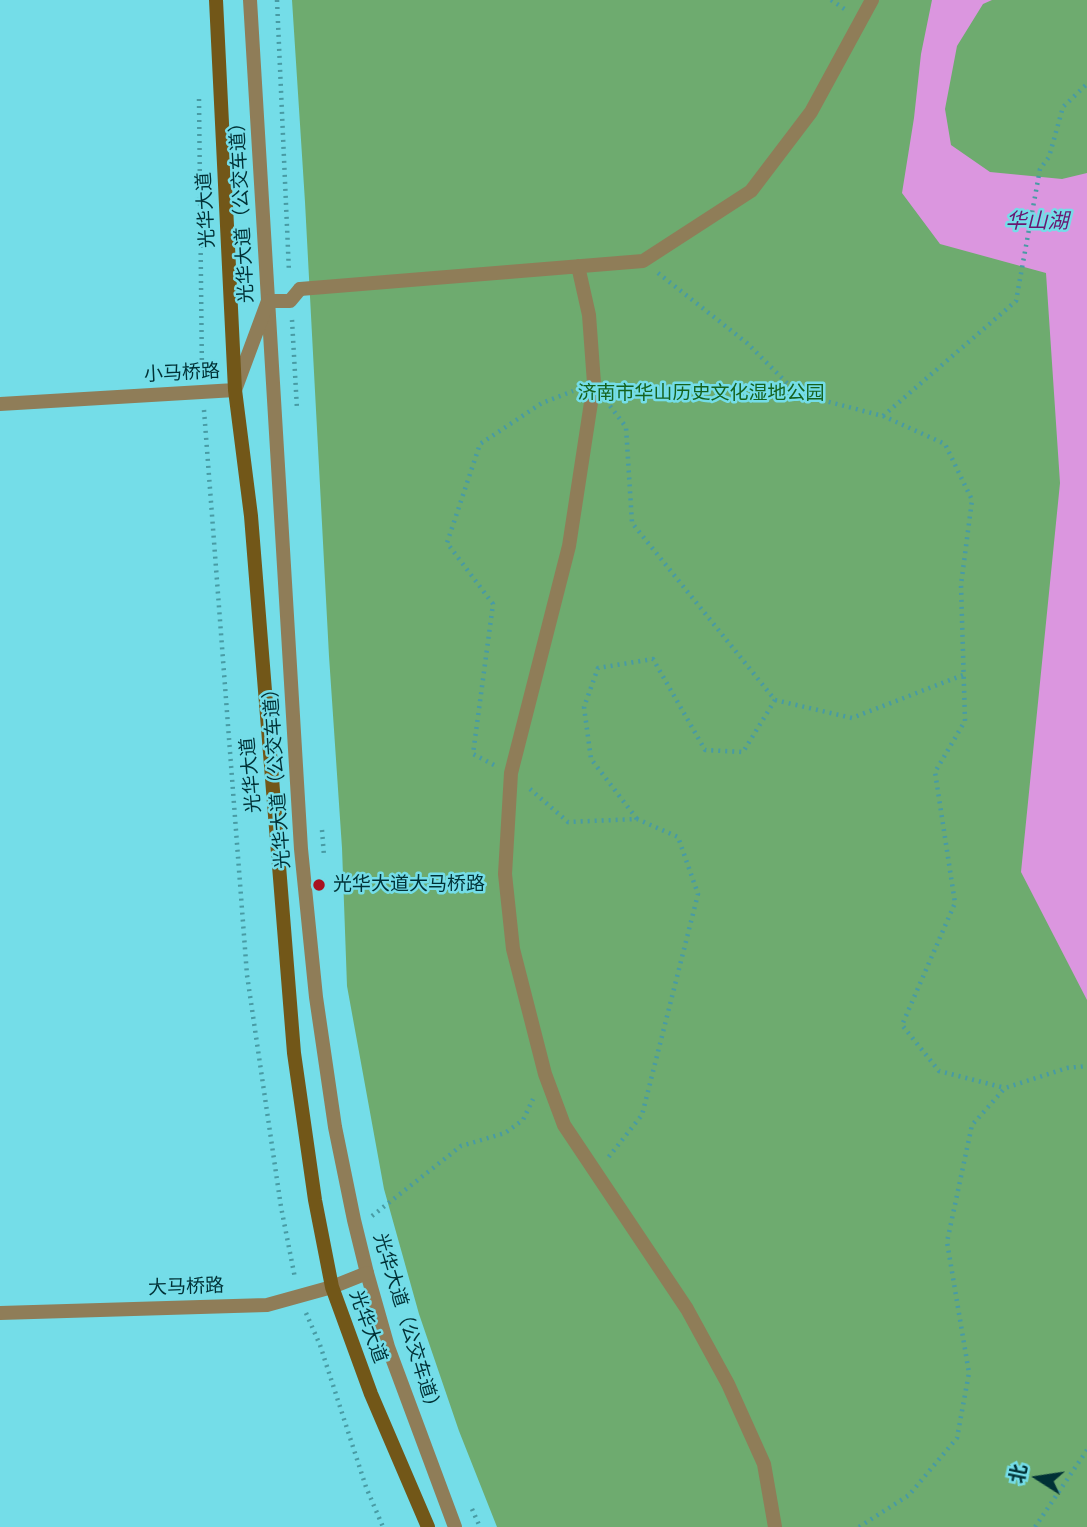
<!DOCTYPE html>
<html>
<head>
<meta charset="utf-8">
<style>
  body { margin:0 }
  #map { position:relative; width:1087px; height:1527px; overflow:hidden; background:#74dde8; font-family:"Titillium Web","Noto Sans SC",sans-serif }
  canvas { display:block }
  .north { position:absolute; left:1003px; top:1443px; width:70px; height:70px; -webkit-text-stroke:5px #74dde8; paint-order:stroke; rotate:282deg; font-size:19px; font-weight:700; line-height:28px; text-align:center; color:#003136 }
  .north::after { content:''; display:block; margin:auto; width:24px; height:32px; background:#003136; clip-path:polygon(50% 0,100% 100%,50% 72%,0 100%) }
</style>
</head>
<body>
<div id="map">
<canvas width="1087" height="1527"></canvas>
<div class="north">北</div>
</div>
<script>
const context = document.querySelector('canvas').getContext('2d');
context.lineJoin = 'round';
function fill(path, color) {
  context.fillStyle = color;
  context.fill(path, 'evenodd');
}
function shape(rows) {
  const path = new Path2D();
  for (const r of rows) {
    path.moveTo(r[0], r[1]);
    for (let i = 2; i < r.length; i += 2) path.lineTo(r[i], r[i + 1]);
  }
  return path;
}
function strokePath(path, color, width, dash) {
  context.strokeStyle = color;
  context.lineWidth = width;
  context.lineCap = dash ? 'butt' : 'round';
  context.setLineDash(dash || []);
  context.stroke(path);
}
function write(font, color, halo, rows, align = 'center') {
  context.font = font + ' "Titillium Web","Noto Sans SC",sans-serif';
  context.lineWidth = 5;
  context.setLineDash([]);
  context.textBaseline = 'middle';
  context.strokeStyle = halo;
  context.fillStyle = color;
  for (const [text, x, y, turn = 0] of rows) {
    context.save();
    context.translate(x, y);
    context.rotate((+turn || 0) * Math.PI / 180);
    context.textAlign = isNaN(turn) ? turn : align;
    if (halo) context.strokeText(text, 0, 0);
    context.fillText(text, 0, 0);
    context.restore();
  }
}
fill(shape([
  [292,0,1087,0,1087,1527,497,1527,459,1431,419,1314,384,1189,347,986,342,848,329,656,305,202]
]), '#6eab6f');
fill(shape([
  [932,0,992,0,983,4,957,46,945,109,951,145,990,172,1062,179,1087,173,1087,1000,1021,872,1060,483,1046,273,940,244,902,193,914,118,921,54]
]), '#db96df');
strokePath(shape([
  [277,0,289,272],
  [831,0,846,10],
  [199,99,202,374],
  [658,273,747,343,798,394,883,416,945,444,972,500,961,585,965,721,935,772,955,903,902,1025,939,1071,1005,1088],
  [292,320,297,409],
  [610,406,626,427,632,523,775,700,743,752,705,750,653,659,598,668,584,707,591,759,637,819],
  [204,410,247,975,281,1207,295,1278],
  [883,416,1016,301,1040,169,1049,157,1063,107,1087,84],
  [775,700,852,718,963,675],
  [494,765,473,754,493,604,447,543,480,444,542,403,573,391],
  [530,789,568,822,637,819,678,837,698,894,642,1115,607,1159],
  [322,830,324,856],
  [372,1216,461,1146,505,1133,523,1120,533,1099],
  [306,1313,320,1345,366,1487,383,1527],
  [472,1509,480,1527],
  [859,1527,909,1495,957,1438,969,1373,947,1242,972,1125,1005,1088,1067,1068,1087,1066],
  [1035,1527,1087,1450]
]), '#489ba4', 4.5, [2, 5]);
strokePath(shape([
  [250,0,301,849,316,997,335,1127,354,1220,367,1273,388,1347,455,1527],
  [578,266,589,315,594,383,569,546,511,773,505,874,513,949,545,1074,564,1125,687,1309,728,1384,764,1464,775,1527],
  [300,289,643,261,751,191,811,112,872,0]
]), '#8f7d58', 14);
strokePath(shape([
  [0,404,235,390,268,301,290,301,300,289],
  [0,1313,267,1305,332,1287,367,1273]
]), '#8f7d58', 14);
strokePath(shape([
  [216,0,235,390,251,516,294,1053,315,1200,332,1287,371,1394,428,1527]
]), '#725718', 14);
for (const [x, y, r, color] of [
  [319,885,7,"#a81220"]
]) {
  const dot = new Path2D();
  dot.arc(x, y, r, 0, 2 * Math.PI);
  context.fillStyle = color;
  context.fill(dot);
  strokePath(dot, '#74dde8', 2.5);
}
write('19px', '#003136', '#74dde8', [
  ["光华大道（公交车道）",243,208,-93],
  ["光华大道",207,210,-93],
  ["小马桥路",182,374,-3],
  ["光华大道（公交车道）",278,774,-94],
  ["光华大道",252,775,-95],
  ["大马桥路",186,1288,-2],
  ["光华大道（公交车道）",406,1325,73],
  ["光华大道",367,1327,70]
]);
write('19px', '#15621e', '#74dde8', [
  ["济南市华山历史文化湿地公园",701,394]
]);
write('19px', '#003136', '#74dde8', [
  ["光华大道大马桥路",333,885]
], 'left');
write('italic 21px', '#691670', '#74dde8', [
  ["华山湖",1037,223]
]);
</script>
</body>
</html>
